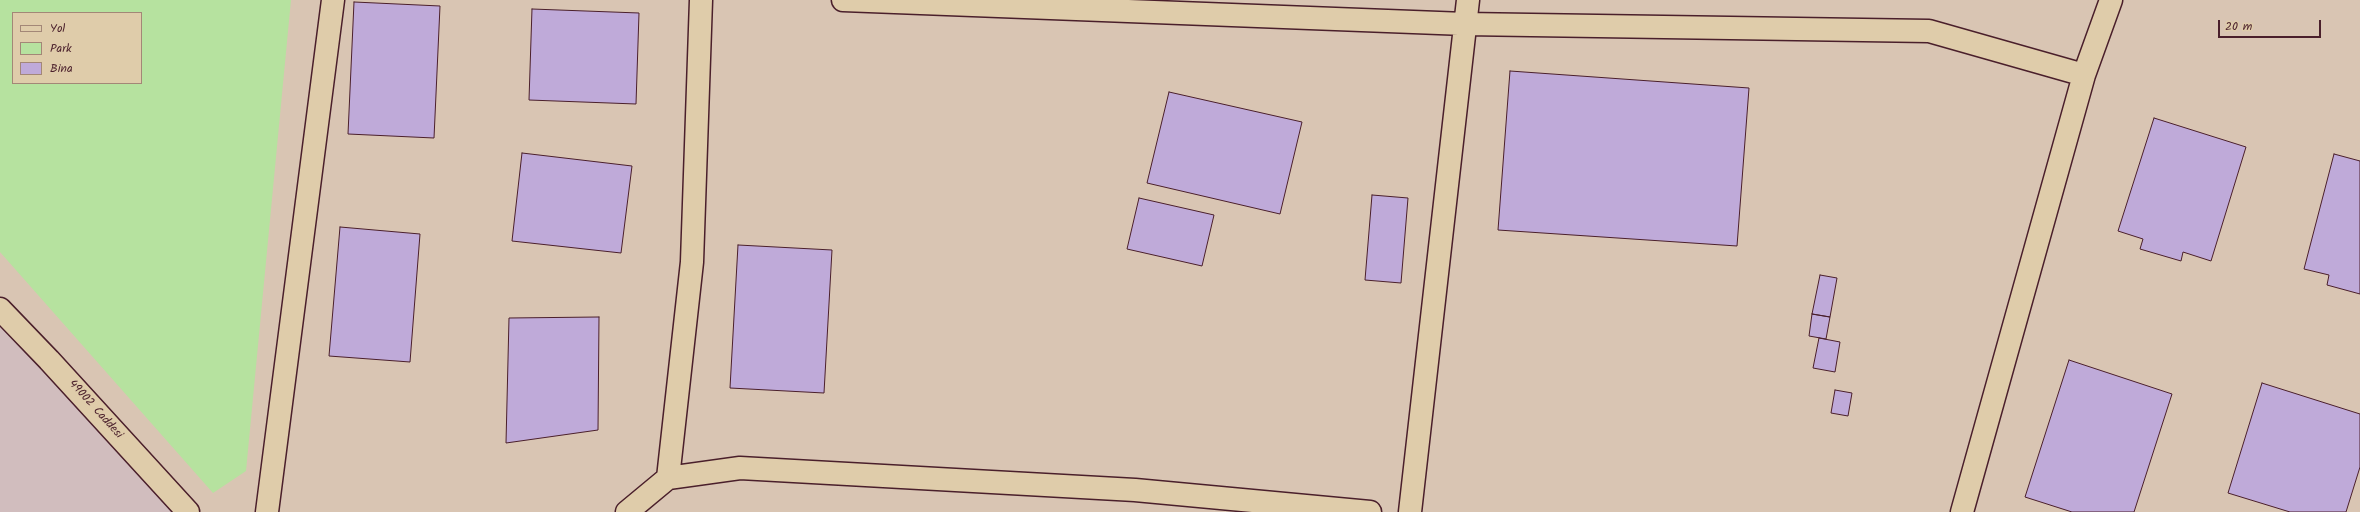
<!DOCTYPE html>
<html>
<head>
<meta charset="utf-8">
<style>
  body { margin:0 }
  #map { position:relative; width:2360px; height:512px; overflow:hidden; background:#d9c5b3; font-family:Kalam,sans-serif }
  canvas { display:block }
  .legend { position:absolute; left:12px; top:12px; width:130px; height:72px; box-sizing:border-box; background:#dfccaa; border:1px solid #a38777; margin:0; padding:5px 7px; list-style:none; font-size:12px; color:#4a1f2b }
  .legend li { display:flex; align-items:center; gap:8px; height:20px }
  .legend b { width:20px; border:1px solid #a38777 }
  .scale { position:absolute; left:2218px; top:20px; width:103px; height:18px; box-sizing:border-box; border:2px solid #4a1f2b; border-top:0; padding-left:5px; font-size:12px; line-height:14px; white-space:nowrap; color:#4a1f2b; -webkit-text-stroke:3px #dfccaa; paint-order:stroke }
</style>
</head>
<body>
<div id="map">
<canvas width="2360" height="512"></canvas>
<ul class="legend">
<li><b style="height:5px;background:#dfccaa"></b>Yol</li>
<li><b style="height:11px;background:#b6e29f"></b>Park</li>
<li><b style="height:11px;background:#bfaad9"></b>Bina</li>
</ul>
<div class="scale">20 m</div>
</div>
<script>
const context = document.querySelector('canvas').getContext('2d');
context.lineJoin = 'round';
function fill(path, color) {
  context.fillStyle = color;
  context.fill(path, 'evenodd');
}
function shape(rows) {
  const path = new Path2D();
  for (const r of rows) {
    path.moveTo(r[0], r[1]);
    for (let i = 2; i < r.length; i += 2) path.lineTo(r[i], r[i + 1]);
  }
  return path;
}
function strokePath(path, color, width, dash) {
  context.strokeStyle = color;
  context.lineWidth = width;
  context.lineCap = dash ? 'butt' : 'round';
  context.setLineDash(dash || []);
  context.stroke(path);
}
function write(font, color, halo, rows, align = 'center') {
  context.font = font + ' Kalam,sans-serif';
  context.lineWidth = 3;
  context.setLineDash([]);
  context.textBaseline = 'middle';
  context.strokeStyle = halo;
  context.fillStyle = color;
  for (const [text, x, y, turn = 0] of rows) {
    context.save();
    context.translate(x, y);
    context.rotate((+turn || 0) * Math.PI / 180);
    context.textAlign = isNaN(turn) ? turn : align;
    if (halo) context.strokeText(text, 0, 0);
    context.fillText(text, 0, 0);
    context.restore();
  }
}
fill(shape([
  [0,299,190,512,0,512]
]), '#d1bdbe');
fill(shape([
  [0,0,291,0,246,471,213,493,0,252],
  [13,13,141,13,141,83,13,83]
]), '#b6e29f');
const building = shape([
  [354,2,440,6,434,138,348,134,354,2],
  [532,9,639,13,636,104,529,100,532,9],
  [1510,71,1749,88,1737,246,1498,230,1510,71],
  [1169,92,1302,122,1280,214,1147,183,1169,92],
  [2154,118,2246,147,2211,261,2183,252,2181,261,2140,249,2143,239,2118,231,2154,118],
  [522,153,632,166,621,253,512,241,522,153],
  [2334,154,2360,161,2360,294,2327,285,2329,275,2304,269,2334,154],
  [1372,195,1408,198,1401,283,1365,280,1372,195],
  [1139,198,1214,215,1202,266,1127,249,1139,198],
  [340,227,420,234,410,362,329,356,340,227],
  [738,245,832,250,824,393,730,388,738,245],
  [1820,275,1837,278,1830,317,1812,314,1820,275],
  [1812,314,1830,317,1826,339,1809,336,1812,314],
  [599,317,598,430,506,443,509,318,599,317],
  [1819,338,1840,342,1835,372,1813,368,1819,338],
  [2069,360,2172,394,2134,512,2072,512,2025,497,2069,360],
  [2262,383,2360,414,2360,467,2346,512,2290,512,2228,493,2262,383],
  [1835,390,1852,393,1848,416,1831,413,1835,390]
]);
fill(building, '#bfaad9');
strokePath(building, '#4a1f2b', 1);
const minor = shape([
  [843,0,1465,24,1929,31,2084,75],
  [668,478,692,262,701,0],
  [267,512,333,0],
  [627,512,668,478,740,468,1135,490,1370,512],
  [1410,512,1468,0],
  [1962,512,2084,75,2111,0]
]);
const tertiary = shape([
  [0,309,49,360,188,512]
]);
strokePath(minor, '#4a1f2b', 25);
strokePath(tertiary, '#4a1f2b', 25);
strokePath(minor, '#dfccaa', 22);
strokePath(tertiary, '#dfccaa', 22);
write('12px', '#4a1f2b', '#dfccaa', [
  ["49002 Caddesi",95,410,48]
]);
</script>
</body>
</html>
